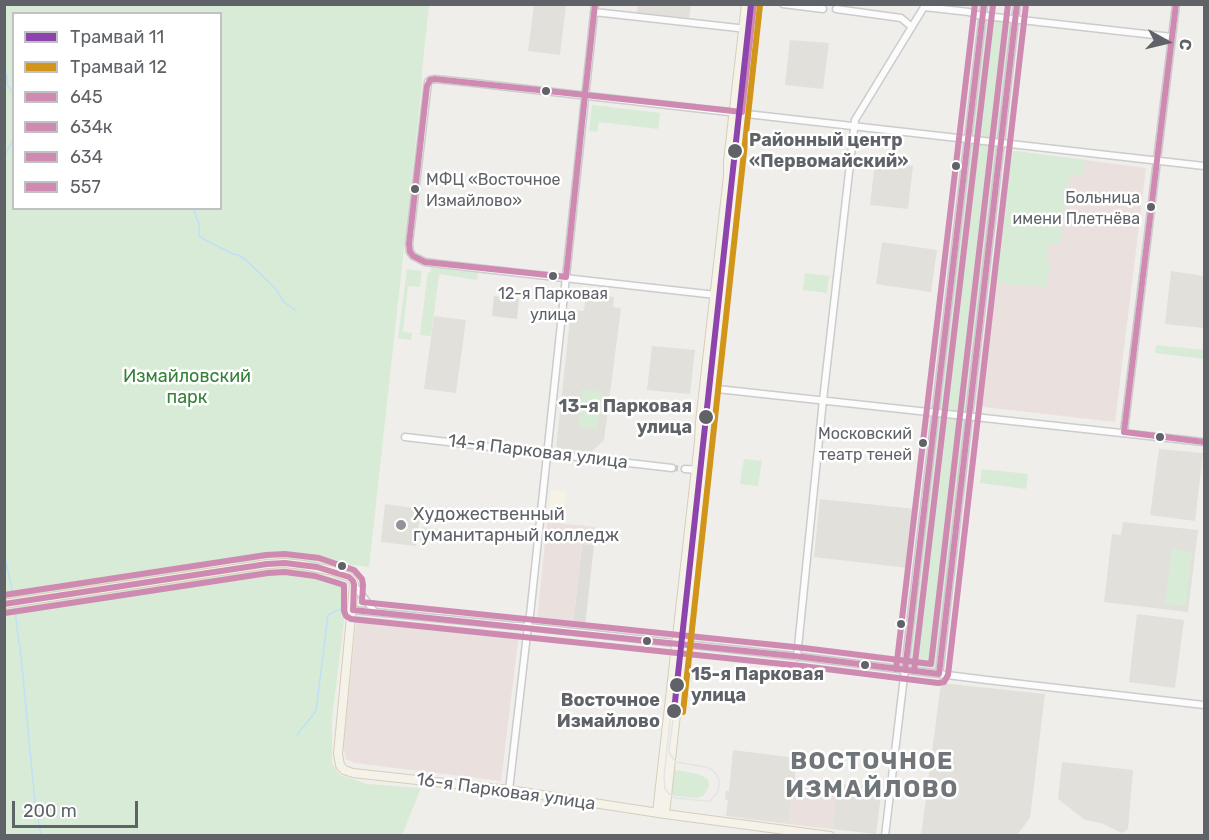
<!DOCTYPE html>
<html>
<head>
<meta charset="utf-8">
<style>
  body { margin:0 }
  #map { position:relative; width:1209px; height:840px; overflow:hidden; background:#efeeea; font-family:Rubik,sans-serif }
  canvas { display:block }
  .frame { position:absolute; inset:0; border:6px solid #5f6368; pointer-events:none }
  .legend { position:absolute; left:12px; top:12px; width:210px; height:198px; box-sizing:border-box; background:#fff; border:2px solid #bfc1c3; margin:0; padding:8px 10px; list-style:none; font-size:18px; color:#5f6368 }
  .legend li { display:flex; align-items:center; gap:12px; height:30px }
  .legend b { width:30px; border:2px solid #bfc1c3 }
  .north { position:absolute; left:1137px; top:12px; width:60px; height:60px; -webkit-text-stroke:4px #fff; paint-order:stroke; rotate:98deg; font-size:16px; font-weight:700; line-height:24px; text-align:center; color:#5f6368 }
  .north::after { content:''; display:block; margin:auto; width:21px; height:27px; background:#5f6368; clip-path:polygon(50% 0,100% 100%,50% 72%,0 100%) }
  .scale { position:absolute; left:12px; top:801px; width:126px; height:27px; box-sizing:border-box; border:3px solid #5f6368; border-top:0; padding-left:8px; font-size:18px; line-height:21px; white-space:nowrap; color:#5f6368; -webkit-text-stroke:4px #fff; paint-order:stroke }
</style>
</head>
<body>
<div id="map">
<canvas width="1209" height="840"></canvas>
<div class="frame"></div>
<ul class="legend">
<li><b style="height:8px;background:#8e44ad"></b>Трамвай 11</li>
<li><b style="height:8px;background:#d1951a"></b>Трамвай 12</li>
<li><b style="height:8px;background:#cf8ab2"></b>645</li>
<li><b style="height:8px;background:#cf8ab2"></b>634к</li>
<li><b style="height:8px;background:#cf8ab2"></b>634</li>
<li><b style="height:8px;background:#cf8ab2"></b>557</li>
</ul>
<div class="north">С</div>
<div class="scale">200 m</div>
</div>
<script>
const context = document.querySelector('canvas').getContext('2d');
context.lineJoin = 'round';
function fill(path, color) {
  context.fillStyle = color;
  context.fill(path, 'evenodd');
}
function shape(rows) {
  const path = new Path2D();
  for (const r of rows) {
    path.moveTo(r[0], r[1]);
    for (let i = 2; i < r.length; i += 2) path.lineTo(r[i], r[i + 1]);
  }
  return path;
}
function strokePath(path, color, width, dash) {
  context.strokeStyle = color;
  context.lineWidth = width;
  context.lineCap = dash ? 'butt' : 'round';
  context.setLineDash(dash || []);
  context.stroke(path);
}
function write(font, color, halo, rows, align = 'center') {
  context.font = font + ' Rubik,sans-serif';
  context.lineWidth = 5;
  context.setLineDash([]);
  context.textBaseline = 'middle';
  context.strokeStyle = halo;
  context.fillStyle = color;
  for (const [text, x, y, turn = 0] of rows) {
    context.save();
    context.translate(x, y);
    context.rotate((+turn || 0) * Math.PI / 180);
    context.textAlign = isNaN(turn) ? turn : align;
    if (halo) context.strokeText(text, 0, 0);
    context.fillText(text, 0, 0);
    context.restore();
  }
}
fill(shape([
  [551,490,566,492,563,523,547,522]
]), '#f7f3e4');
fill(shape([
  [494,296,519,299,517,319,492,316],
  [582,544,594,545,585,626,573,624]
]), '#dfddda');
fill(shape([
  [534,5,566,5,560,55,528,51],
  [638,5,691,5,689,18,637,13],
  [790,40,829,43,823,89,785,85],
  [875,162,913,166,908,209,870,205],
  [882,242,937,250,931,292,876,284],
  [1171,271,1204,276,1204,328,1165,324],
  [586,294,614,297,613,307,621,308,604,440,591,452,556,448,571,310,584,311],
  [434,316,466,320,456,393,424,389],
  [652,346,695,350,690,394,647,390],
  [1159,449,1203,453,1195,521,1150,515],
  [820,499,915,509,908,568,814,557],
  [385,504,421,509,416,546,381,542],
  [1123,522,1198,530,1188,612,1104,602,1112,534,1121,535],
  [1137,614,1184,620,1175,688,1129,682],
  [941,683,1045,694,1030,818,1017,835,921,836],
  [733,750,797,758,789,824,726,816,728,800,725,799,726,791,729,791],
  [1062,762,1133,770,1128,829,1122,833,1101,823,1085,820,1058,799],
  [837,783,882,788,876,834,832,829]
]), '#e2e0da');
fill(shape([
  [1007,150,1146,168,1115,422,975,406],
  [547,522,595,527,594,545,582,544,573,624,537,621],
  [357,616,519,633,501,781,355,763,346,759,343,746],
  [795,778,837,783,832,829,789,824]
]), '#eae0de');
fill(shape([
  [4,5,429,5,422,71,422,84,369,567,338,563,330,565,285,558,269,558,238,564,237,560,212,564,210,567,192,571,70,592,66,590,54,593,5,599],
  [14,14,220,14,220,208,14,208],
  [987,19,1010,22,1012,26,998,136,995,139,973,137,971,135,984,20],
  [592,105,660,113,658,129,599,122,597,132,589,131],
  [973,142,995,145,998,148,967,410,963,413,942,410,939,407,969,145],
  [1007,150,1085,160,1082,175,1070,174,1060,245,1049,244,1046,260,1050,261,1047,287,990,283],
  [431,268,478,273,477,280,439,274,431,336,420,335,428,272,431,272],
  [407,269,422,271,420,287,408,286,403,332,412,333,411,340,398,338],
  [805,273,829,276,827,293,803,290],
  [1156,345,1204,350,1204,359,1155,353],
  [582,389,602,392,597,429,578,427],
  [940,416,963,419,966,421,936,667,935,670,933,670,911,667,909,663,937,418],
  [744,459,762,461,758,486,740,484],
  [982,469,1028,474,1026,489,980,483],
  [422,527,456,531,455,544,420,540],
  [1172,549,1192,552,1186,606,1165,604],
  [272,568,297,569,313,571,338,579,346,583,347,596,332,719,332,763,340,775,367,784,421,788,402,835,5,835,5,609,183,581],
  [675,770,698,774,708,779,709,786,703,796,697,798,675,796,671,794,673,771]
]), '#d8ebd6');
strokePath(shape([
  [4,72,7,75,7,85,14,94],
  [4,157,14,138],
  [193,208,199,224,199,236,207,241,233,254,238,255,246,260,276,289,284,302,295,310],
  [4,552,13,595],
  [15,610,19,644],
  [20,646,35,802,41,836],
  [297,735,316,711,328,615,338,610,344,609]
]), '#bfe0f9', 1.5);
strokePath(shape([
  [672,468,685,469]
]), '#cbcbca', 6, [6, 3]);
const minor = shape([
  [783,4,823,9],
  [836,9,901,18,912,27],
  [594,12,747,29],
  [716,295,440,264,425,262,413,256,410,252,409,244,428,82,430,80,435,79,474,83,1204,166],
  [708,388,1204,442],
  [1124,432,1176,4],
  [405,437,672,468],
  [685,469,699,470],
  [354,585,374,611],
  [353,610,516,626],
  [530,615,595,4],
  [519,626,803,657,987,680,1204,705],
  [797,657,823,400,855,120,924,7,969,12,977,15,1172,37],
  [939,674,1017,4],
  [509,790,529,617],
  [885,836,984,4]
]);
const major = shape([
  [4,604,267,564,285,563,303,565,333,571,349,577,353,581,354,585,338,754,340,765,344,770,353,773,509,790,665,814,830,836],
  [657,813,699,442,700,422,728,176,728,161,746,4],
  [665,814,754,4]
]);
strokePath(minor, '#cbcccc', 9);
strokePath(major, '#d7ceb8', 10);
strokePath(minor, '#fdfcfc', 6);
strokePath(major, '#f4f2e9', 8);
strokePath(shape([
  [674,711,669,751,670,754,676,762,706,767,712,770,716,774,719,780,719,787,717,793,710,801,707,801,676,798,670,795,665,789,664,777,674,684]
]), '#e4e4e4', 1.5);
strokePath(shape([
  [4,604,267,564,285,563,317,567,349,577,353,581,354,585,353,610,803,657,939,674,1017,4],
  [905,670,984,4]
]), '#cf8ab2', 6);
strokePath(shape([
  [5,613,268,573,285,572,315,576,344,585,344,611,346,616,351,619,802,666,938,683,944,682,948,675,1026,5],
  [914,671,993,5]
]), '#cf8ab2', 6);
strokePath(shape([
  [4,595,266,555,285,554,319,558,354,570,362,579,363,585,362,602,804,648,931,664,1008,4],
  [896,669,975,4]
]), '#cf8ab2', 6);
strokePath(shape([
  [435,79,585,95,566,277,425,262,413,256,410,252,409,244,427,86,430,80,435,79],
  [585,95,742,112,754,4],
  [585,95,595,4],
  [1124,432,1176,4],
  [1124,432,1204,442]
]), '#cf8ab2', 6);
strokePath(shape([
  [674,711,751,4]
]), '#8e44ad', 6);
strokePath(shape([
  [683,712,760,5]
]), '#d1951a', 6);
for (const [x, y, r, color] of [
  [546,91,5,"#5f6368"],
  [735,151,8,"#5f6368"],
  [956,166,5,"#5f6368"],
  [415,189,5,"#5f6368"],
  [1151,207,5,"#5f6368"],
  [553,276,5,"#5f6368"],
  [706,417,8,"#5f6368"],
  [1160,437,5,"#5f6368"],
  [923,443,5,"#5f6368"],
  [401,525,6,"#919496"],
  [342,566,5,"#5f6368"],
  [901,624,5,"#5f6368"],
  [647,641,5,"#5f6368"],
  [865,665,5,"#5f6368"],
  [677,685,8,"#5f6368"],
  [674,711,8,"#5f6368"]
]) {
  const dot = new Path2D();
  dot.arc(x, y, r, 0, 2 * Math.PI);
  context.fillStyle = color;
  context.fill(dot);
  strokePath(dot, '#fff', 2);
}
write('16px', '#5f6368', '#fff', [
  ["МФЦ «Восточное",426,180,"left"],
  ["Измайлово»",426,201,"left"],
  ["Больница",1140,198],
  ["имени Плетнёва",1140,219],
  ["12-я Парковая",553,294,"center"],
  ["улица",553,315,"center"],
  ["Московский",912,434],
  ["театр теней",912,455]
], 'right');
write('bold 18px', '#5f6368', '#fff', [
  ["Районный центр",749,141],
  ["«Первомайский»",749,162],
  ["13-я Парковая",692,407,"right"],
  ["улица",692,428,"right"],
  ["15-я Парковая",691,675],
  ["улица",691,696],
  ["Восточное",660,701,"right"],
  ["Измайлово",660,722,"right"]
], 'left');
write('18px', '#348238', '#fff', [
  ["Измайловский",187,377],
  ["парк",187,398]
]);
write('18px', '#5f6368', '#fff', [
  ["14-я Парковая улица",538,452,7],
  ["16-я Парковая улица",506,792,8]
]);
write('18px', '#5f6368', '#fff', [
  ["Художественный",413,515],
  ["гуманитарный колледж",413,536]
], 'left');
context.letterSpacing = '1.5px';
write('bold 24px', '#70757a', '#fff', [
  ["ВОСТОЧНОЕ",872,762],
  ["ИЗМАЙЛОВО",872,790]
]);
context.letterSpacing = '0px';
</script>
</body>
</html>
